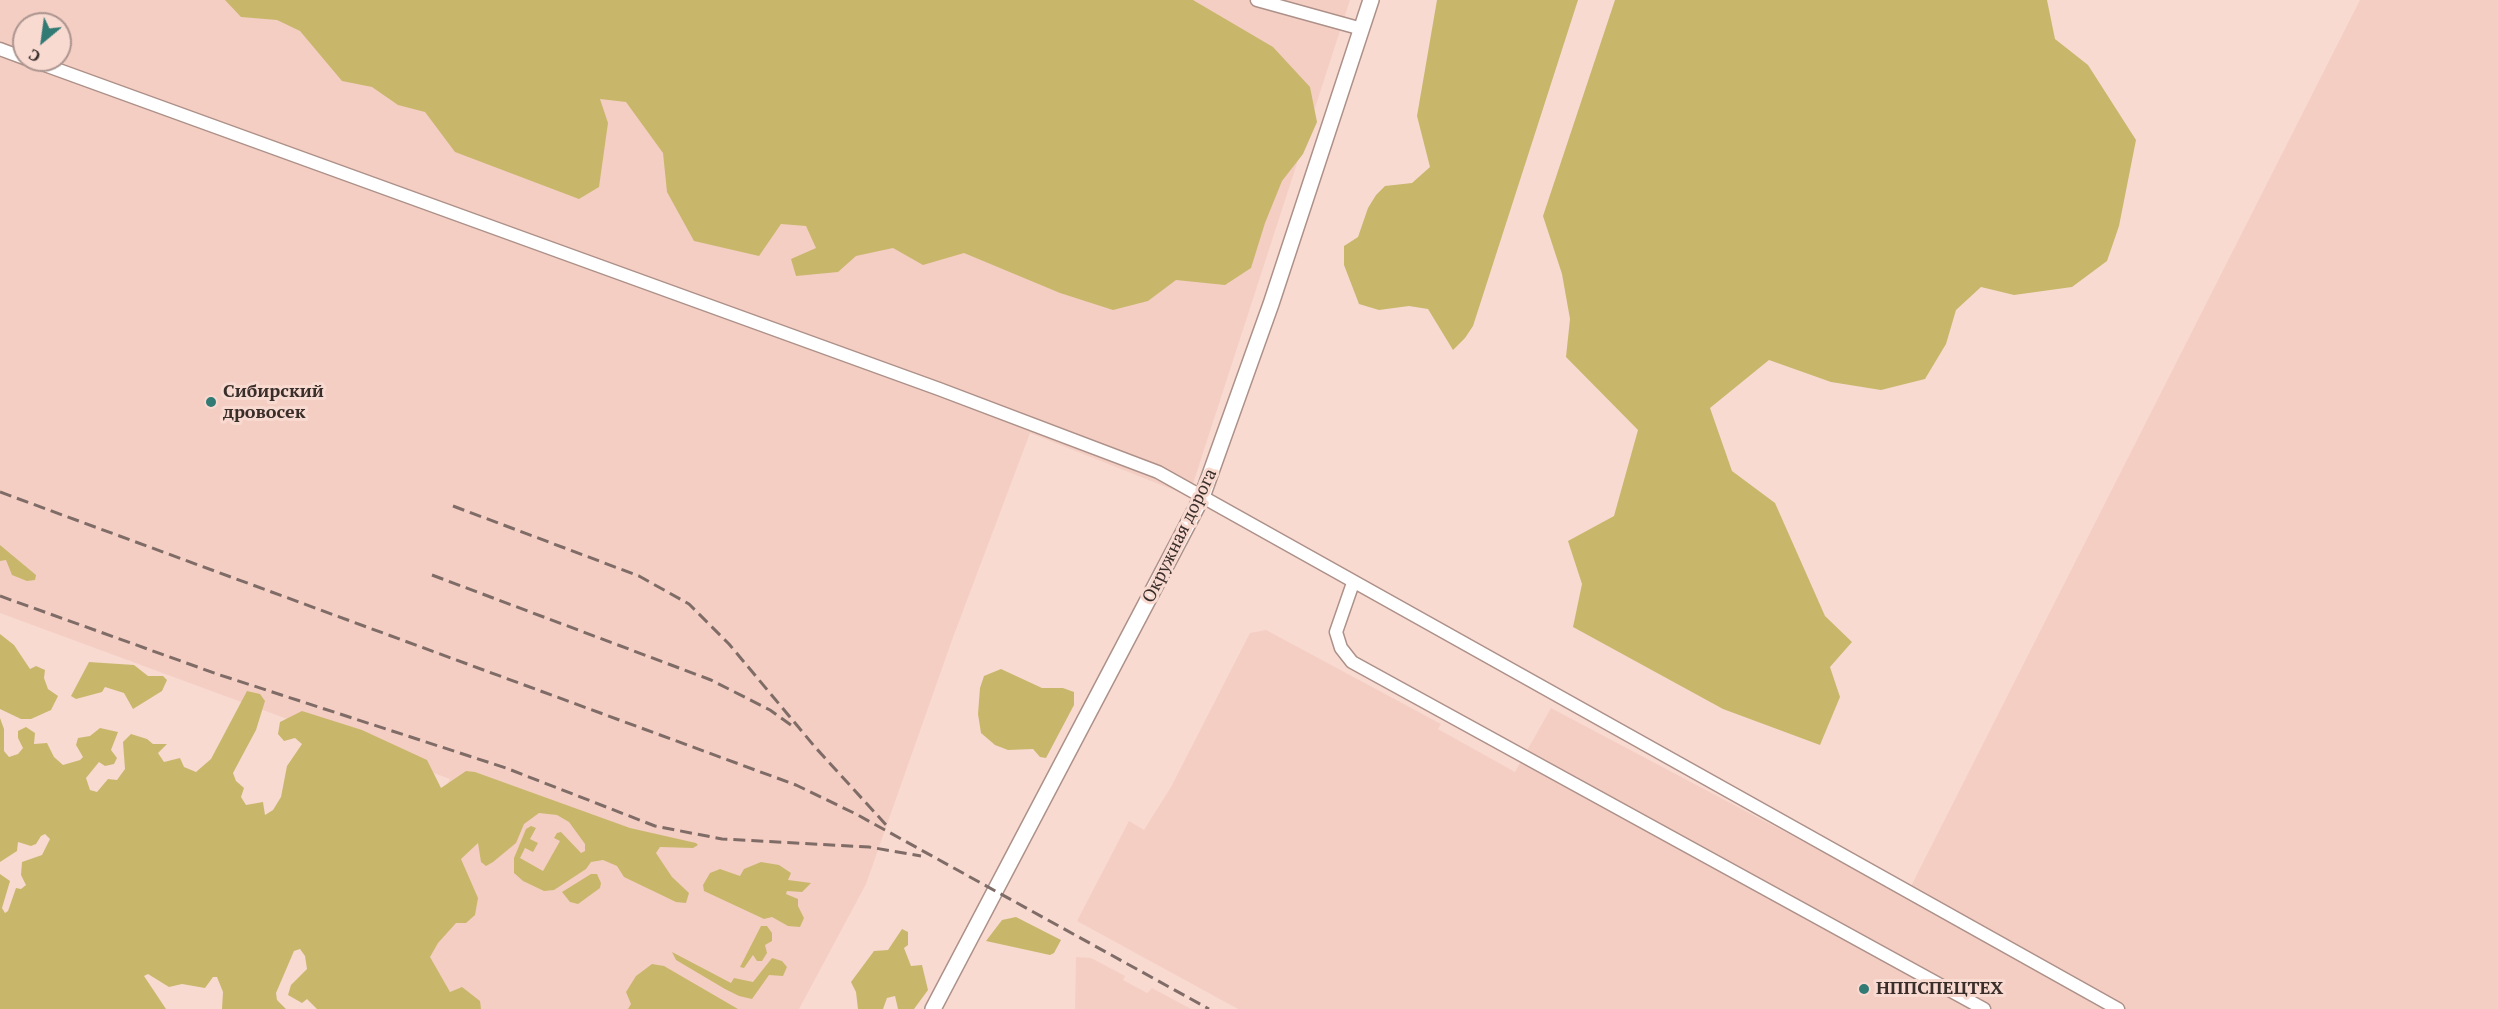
<!DOCTYPE html>
<html>
<head>
<meta charset="utf-8">
<style>
  body { margin:0 }
  #map { position:relative; width:2498px; height:1009px; overflow:hidden; background:#f8dad1; font-family:"PT Serif",serif }
  canvas { display:block }
  .north { position:absolute; left:12px; top:12px; width:60px; height:60px; box-sizing:border-box; background:#f8dad1; border:2px solid #ac958f; border-radius:50%; rotate:209deg; font-size:16px; font-weight:700; line-height:24px; text-align:center; color:#3a2e2b }
  .north::after { content:''; display:block; margin:auto; width:21px; height:27px; background:#327a74; clip-path:polygon(50% 0,100% 100%,50% 72%,0 100%) }
</style>
</head>
<body>
<div id="map">
<canvas width="2498" height="1009"></canvas>
<div class="north">С</div>
</div>
<script>
const context = document.querySelector('canvas').getContext('2d');
context.lineJoin = 'round';
function fill(path, color) {
  context.fillStyle = color;
  context.fill(path, 'evenodd');
}
function shape(rows) {
  const path = new Path2D();
  for (const r of rows) {
    path.moveTo(r[0], r[1]);
    for (let i = 2; i < r.length; i += 2) path.lineTo(r[i], r[i + 1]);
  }
  return path;
}
function strokePath(path, color, width, dash) {
  context.strokeStyle = color;
  context.lineWidth = width;
  context.lineCap = dash ? 'butt' : 'round';
  context.setLineDash(dash || []);
  context.stroke(path);
}
function write(font, color, halo, rows, align = 'center') {
  context.font = font + ' "PT Serif",serif';
  context.lineWidth = 6;
  context.setLineDash([]);
  context.textBaseline = 'middle';
  context.strokeStyle = halo;
  context.fillStyle = color;
  for (const [text, x, y, turn = 0] of rows) {
    context.save();
    context.translate(x, y);
    context.rotate((+turn || 0) * Math.PI / 180);
    context.textAlign = isNaN(turn) ? turn : align;
    if (halo) context.strokeText(text, 0, 0);
    context.fillText(text, 0, 0);
    context.restore();
  }
}
fill(shape([
  [0,0,1350,0,1189,496,1030,433,952,640,866,884,799,1009,424,1009,356,969,450,779,0,613],
  [24,24,60,24,60,60,24,60],
  [2360,0,2498,0,2498,1009,1238,1009,1077,921,1129,821,1144,830,1171,787,1250,633,1266,630,1441,724,1438,729,1515,772,1551,708,1906,896],
  [1076,957,1091,958,1125,976,1123,980,1147,993,1152,988,1191,1009,1075,1009]
]), '#f4cec3');
fill(shape([
  [225,0,1193,0,1273,47,1310,87,1317,122,1303,154,1282,181,1265,223,1251,268,1225,285,1176,280,1148,301,1113,310,1060,293,964,253,923,265,893,248,856,256,838,272,796,276,791,259,816,248,806,226,781,224,759,256,694,241,667,192,663,153,626,102,600,99,608,123,599,187,579,199,455,152,425,112,398,105,372,87,342,81,300,31,277,20,241,17],
  [1437,0,1578,0,1473,326,1465,338,1453,350,1428,309,1409,306,1379,310,1359,304,1344,265,1344,246,1358,237,1368,208,1376,195,1385,186,1412,183,1430,167,1417,116],
  [1615,0,2047,0,2055,39,2088,65,2136,140,2119,226,2107,261,2072,287,2014,295,1981,287,1956,310,1946,344,1925,379,1881,390,1831,382,1769,360,1710,408,1732,471,1775,503,1825,616,1852,642,1830,667,1840,697,1820,745,1723,709,1573,627,1582,584,1568,541,1614,516,1638,430,1566,357,1570,319,1562,274,1543,216],
  [0,545,36,575,35,580,27,581,12,575,6,560,0,561],
  [0,634,14,645,30,669,36,666,45,670,44,678,48,689,58,696,51,710,31,719,21,719,0,709],
  [89,662,134,665,148,676,163,676,167,680,162,691,133,709,124,693,105,687,102,692,76,699,71,696],
  [1001,669,1042,688,1063,688,1074,692,1074,705,1046,758,1040,757,1033,749,1008,750,995,745,981,733,978,714,980,688,984,676],
  [247,691,260,694,265,701,256,730,233,773,236,781,244,788,241,797,246,805,263,802,265,815,273,810,281,797,287,766,302,744,295,738,284,741,278,734,280,722,302,711,362,730,427,760,441,788,466,771,475,772,630,828,696,843,698,845,693,848,660,847,656,853,672,877,689,893,686,903,676,902,624,877,617,866,603,860,591,862,586,869,554,890,544,891,523,881,514,873,514,858,526,829,531,826,536,828,530,839,538,843,533,852,525,848,520,858,543,871,560,841,554,838,557,833,561,832,581,853,585,851,585,844,569,822,557,815,539,813,524,824,516,843,493,862,486,866,481,862,478,843,461,859,478,898,475,915,466,923,456,923,438,943,430,957,450,992,462,987,480,1001,481,1009,317,1009,307,999,302,1003,288,995,291,985,307,969,305,956,300,949,294,951,276,993,277,1000,286,1009,222,1009,223,992,217,977,213,977,205,988,182,984,169,987,148,974,144,976,166,1009,0,1009,0,874,10,881,2,908,5,913,8,911,16,888,21,889,26,885,21,875,22,862,42,855,50,839,45,834,41,836,36,844,31,846,18,842,17,851,0,862,0,718,4,729,4,751,9,757,18,754,23,748,18,738,18,731,26,727,35,733,34,744,47,743,54,757,63,765,80,760,83,757,76,745,78,738,90,736,100,728,118,732,111,750,117,758,114,764,105,766,99,762,86,778,90,790,97,792,108,779,117,780,125,769,123,742,131,734,147,739,153,744,167,744,158,753,164,762,180,758,184,767,196,772,211,759],
  [761,862,779,865,791,873,788,880,811,883,802,892,787,891,786,894,798,899,798,906,804,918,800,927,788,926,772,917,764,919,704,891,703,885,710,873,720,869,740,876,744,869],
  [591,874,597,874,601,883,600,888,578,904,570,902,562,892],
  [1016,917,1061,940,1054,953,1050,955,986,941,1002,920],
  [761,926,767,926,772,933,772,941,765,945,767,953,762,961,757,961,753,955,744,968,740,967],
  [902,929,908,932,908,945,904,948,911,966,922,965,928,990,914,1009,898,1009,895,996,887,998,883,1009,858,1009,856,992,851,982,874,951,888,950],
  [672,952,731,983,734,978,753,982,772,958,782,961,787,967,783,976,769,975,752,999,739,996,725,989,676,960],
  [652,964,664,966,738,1009,628,1009,631,1004,626,992,636,976]
]), '#c8b76b');
const minor = shape([
  [1257,0,1362,29],
  [0,49,24,58],
  [31,60,939,389,1158,472,2118,1009],
  [1353,583,1336,632,1341,648,1352,662,1984,1009]
]);
const major = shape([
  [933,1009,1202,497,1271,304,1371,0]
]);
strokePath(minor, '#ad9189', 15);
strokePath(major, '#ad9189', 18);
strokePath(minor, '#fff', 12);
strokePath(major, '#fff', 15);
strokePath(shape([
  [0,492,796,785,856,814,1209,1009],
  [453,506,639,576,689,604,729,644,815,747,888,827],
  [432,575,711,680,770,710,791,725],
  [0,596,217,674,506,768,655,826,722,839,869,847,921,856]
]), '#7f6c67', 3, [12, 6]);
for (const [x, y, r, color] of [
  [211,402,6,"#327a74"],
  [1864,989,6,"#327a74"]
]) {
  const dot = new Path2D();
  dot.arc(x, y, r, 0, 2 * Math.PI);
  context.fillStyle = color;
  context.fill(dot);
  strokePath(dot, '#f8dad1', 2);
}
write('bold 18px', '#3a2e2b', '#f8dad1', [
  ["Сибирский",223,392],
  ["дровосек",223,413],
  ["НППСПЕЦТЕХ",1876,989]
], 'left');
write('18px', '#3a2e2b', '#f8dad1', [
  ["Окружная дорога",1180,536,-64]
]);
</script>
</body>
</html>
